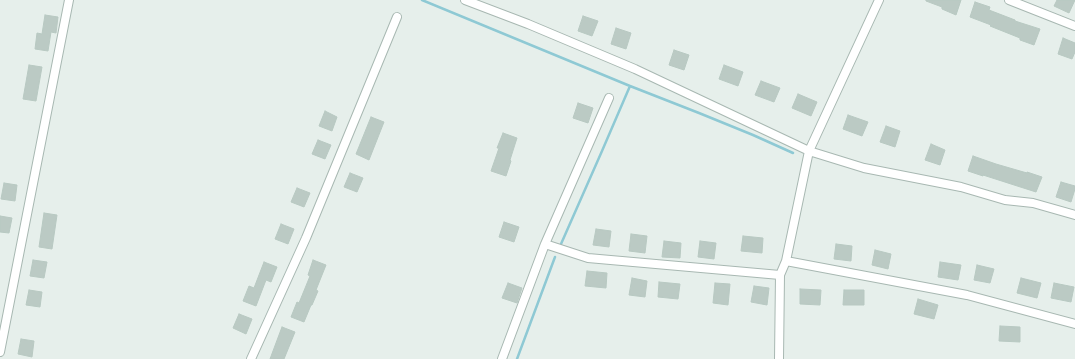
<!DOCTYPE html>
<html>
<head>
<meta charset="utf-8">
<style>
  body { margin:0 }
  canvas { display:block; background:#e6efeb }
</style>
</head>
<body>
<canvas width="1075" height="359"></canvas>
<script>
const context = document.querySelector('canvas').getContext('2d');
context.lineJoin = 'round';
function shape(rows) {
  const path = new Path2D();
  for (const r of rows) {
    path.moveTo(r[0], r[1]);
    for (let i = 2; i < r.length; i += 2) path.lineTo(r[i], r[i + 1]);
  }
  return path;
}
function strokePath(path, color, width, dash) {
  context.strokeStyle = color;
  context.lineWidth = width;
  context.lineCap = dash ? 'butt' : 'round';
  context.setLineDash(dash || []);
  context.stroke(path);
}
function fill(path, color) {
  context.fillStyle = color;
  context.fill(path, 'evenodd');
}
strokePath(shape([
  [422,0,630,86,699,113,753,135,793,153],
  [561,244,602,151,630,86],
  [517,359,555,257]
]), '#8ec9d4', 2.5);
const building = shape([
  [926,0,961,0,956,15,942,9,942,7,926,1,926,0],
  [1057,0,1075,0,1069,13,1054,6,1057,0],
  [975,2,990,7,989,10,1015,20,1015,21,1040,29,1034,45,1020,40,1020,38,990,26,991,25,970,17,975,2],
  [45,15,58,17,56,33,51,32,48,51,35,49,37,33,42,34,45,15],
  [583,16,598,21,592,36,578,31,583,16],
  [616,28,631,33,626,49,611,44,616,28],
  [1063,38,1075,43,1075,52,1072,59,1058,54,1063,38],
  [674,50,689,55,684,70,669,65,674,50],
  [29,65,42,67,36,101,23,99,29,65],
  [724,65,743,72,738,86,719,79,724,65],
  [761,81,780,88,774,102,755,95,761,81],
  [798,94,817,102,811,116,792,108,798,94],
  [578,103,593,108,588,123,573,118,578,103],
  [325,111,337,117,332,131,319,126,325,111],
  [848,115,868,122,862,136,843,129,848,115],
  [371,117,384,122,369,160,356,154,371,117],
  [886,126,900,131,895,147,880,142,886,126],
  [503,133,517,138,510,160,511,161,506,176,491,171,499,148,497,148,503,133],
  [318,140,331,145,325,159,312,154,318,140],
  [931,144,945,150,940,165,925,160,931,144],
  [973,156,996,164,1027,173,1027,172,1042,177,1036,192,1011,184,983,175,983,176,968,171,973,156],
  [350,173,363,178,357,192,344,187,350,173],
  [1061,182,1075,186,1075,189,1071,202,1056,197,1061,182],
  [4,183,17,185,15,201,1,199,4,183],
  [297,188,310,193,304,207,291,202,297,188],
  [44,213,57,215,52,249,39,247,44,213],
  [0,216,12,218,9,233,0,232,0,216],
  [504,222,519,227,514,242,499,237,504,222],
  [281,224,294,229,288,244,275,239,281,224],
  [596,229,611,231,609,247,593,245,596,229],
  [631,234,647,236,645,253,629,251,631,234],
  [743,236,763,238,762,253,741,251,743,236],
  [664,241,681,243,680,258,662,257,664,241],
  [700,241,716,243,714,259,698,257,700,241],
  [836,244,852,246,851,261,834,259,836,244],
  [875,250,891,254,888,269,872,265,875,250],
  [33,260,47,262,44,278,30,276,33,260],
  [313,260,326,265,316,290,318,291,312,305,311,305,304,322,291,317,297,302,299,303,310,276,308,275,313,260],
  [264,262,277,267,271,282,266,280,256,306,243,301,249,286,254,288,264,262],
  [940,262,961,265,958,280,938,277,940,262],
  [977,265,994,269,990,283,974,280,977,265],
  [587,271,607,273,606,288,585,286,587,271],
  [632,278,647,281,645,297,629,295,632,278],
  [1021,278,1041,283,1037,298,1017,293,1021,278],
  [659,282,680,284,678,299,658,297,659,282],
  [508,283,522,288,517,303,502,298,508,283],
  [715,283,730,284,728,305,713,303,715,283],
  [1054,283,1074,287,1071,302,1051,298,1054,283],
  [754,286,769,288,767,305,751,302,754,286],
  [800,289,821,290,820,305,800,304,800,289],
  [29,290,42,292,40,307,26,305,29,290],
  [844,290,864,290,864,305,843,305,844,290],
  [918,299,938,305,934,319,914,314,918,299],
  [239,314,252,319,246,334,233,328,239,314],
  [1000,326,1020,327,1020,342,999,341,1000,326],
  [282,327,295,332,284,359,270,359,282,327],
  [21,339,34,341,32,357,18,354,21,339]
]);
fill(building, '#bbcac4');
strokePath(building, '#b8c9c2', 1);
const street = shape([
  [465,0,528,24,635,69,809,151,864,168,961,187,1005,200,1033,203,1075,215],
  [1009,0,1075,26],
  [545,244,588,258,780,275],
  [786,261,967,295,1075,324],
  [0,352,69,0],
  [251,359,306,238,397,17],
  [502,359,545,244,609,98],
  [779,359,780,275,786,261,809,151,879,0]
]);
strokePath(street, '#a8b8b2', 10);
strokePath(street, '#fff', 8);
</script>
</body>
</html>
